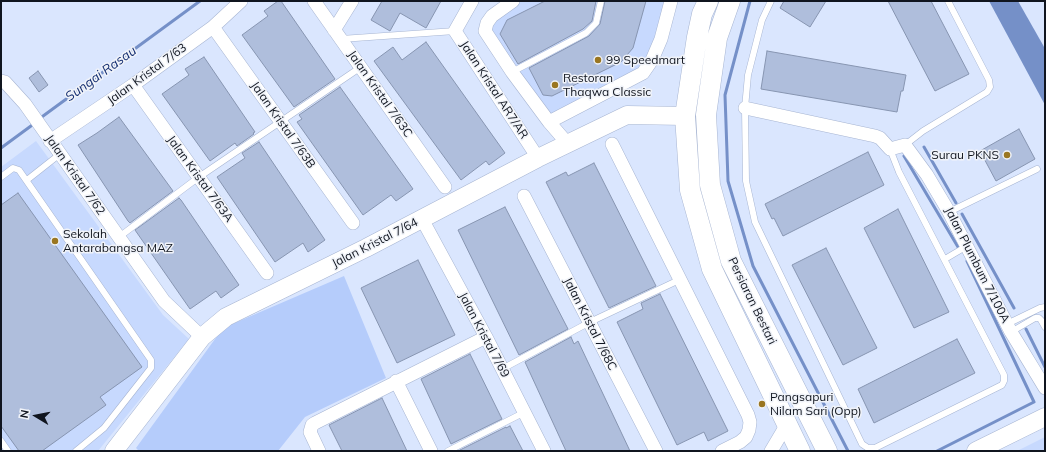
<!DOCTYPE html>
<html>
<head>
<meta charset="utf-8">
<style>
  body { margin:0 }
  #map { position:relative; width:1046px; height:452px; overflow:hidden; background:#dae6fe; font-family:Mulish,sans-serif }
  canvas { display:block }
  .frame { position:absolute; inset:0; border:2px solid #10151f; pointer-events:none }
  .north { position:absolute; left:16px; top:396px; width:40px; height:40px; -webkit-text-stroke:3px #f0f3f9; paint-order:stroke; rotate:280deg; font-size:11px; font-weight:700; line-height:16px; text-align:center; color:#10151f }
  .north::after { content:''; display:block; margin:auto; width:14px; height:18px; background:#10151f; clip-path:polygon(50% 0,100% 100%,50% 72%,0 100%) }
</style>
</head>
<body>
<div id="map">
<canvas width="1046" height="452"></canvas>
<div class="frame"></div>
<div class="north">N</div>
</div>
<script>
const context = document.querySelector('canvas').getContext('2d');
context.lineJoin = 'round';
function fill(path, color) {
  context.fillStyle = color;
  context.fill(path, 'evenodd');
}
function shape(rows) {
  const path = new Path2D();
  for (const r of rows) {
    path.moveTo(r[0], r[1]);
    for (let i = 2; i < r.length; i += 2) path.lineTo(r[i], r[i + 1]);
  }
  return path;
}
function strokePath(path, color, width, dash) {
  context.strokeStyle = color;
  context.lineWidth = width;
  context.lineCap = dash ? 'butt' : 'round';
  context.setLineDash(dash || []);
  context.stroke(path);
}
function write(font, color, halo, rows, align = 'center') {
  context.font = font + ' Mulish,sans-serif';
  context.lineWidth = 3;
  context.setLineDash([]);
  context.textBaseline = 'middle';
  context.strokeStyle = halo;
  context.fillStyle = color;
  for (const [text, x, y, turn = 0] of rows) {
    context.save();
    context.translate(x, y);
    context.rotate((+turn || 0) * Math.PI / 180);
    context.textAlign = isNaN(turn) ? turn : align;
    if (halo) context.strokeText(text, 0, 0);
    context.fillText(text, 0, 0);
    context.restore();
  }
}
fill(shape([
  [520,1,667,1,658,36,641,69,550,117,490,30,495,19],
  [36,141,163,315,189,339,98,451,1,451,1,167],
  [1045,437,1045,451,1017,451]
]), '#c7d9fe');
fill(shape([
  [344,276,386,378,305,417,278,451,139,451,136,448,223,328]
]), '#b5ccfb');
fill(shape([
  [989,1,1018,1,1043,45,1045,49,1045,105]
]), '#7590c8');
strokePath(shape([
  [750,1,725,95,728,181,753,266,848,451],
  [39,119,200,1],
  [924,147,956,203],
  [1,148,35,123],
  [904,156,958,247],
  [962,214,1014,308],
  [1026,329,1045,367],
  [937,451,1034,402,967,261]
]), '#7590c8', 3);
const building = shape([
  [278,1,281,1,335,79,294,107,242,35,268,16,264,11,278,1],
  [382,1,441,1,426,28,400,13,390,31,371,20,382,1],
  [545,1,596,1,592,21,583,29,518,64,500,34,507,20,545,1],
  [605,1,646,1,633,48,621,62,552,96,543,95,529,68,589,36,600,24,605,1],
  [784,1,826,1,810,27,780,8,784,1],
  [888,1,931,1,969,74,935,91,888,1],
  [426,42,505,153,489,165,486,161,461,180,374,61,393,47,402,60,426,42],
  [767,51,906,75,903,91,901,91,897,112,761,89,767,51],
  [204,57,255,132,253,133,254,134,237,146,235,143,210,161,162,94,189,75,185,69,204,57],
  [38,71,48,85,39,92,29,78,38,71],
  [340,87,413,189,396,201,391,195,363,215,297,122,302,119,299,115,340,87],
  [119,117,173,191,130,223,128,221,78,145,97,133,119,117],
  [1019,129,1035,159,996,181,980,151,1019,129],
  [259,142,325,240,308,252,303,243,275,262,217,177,245,158,242,153,259,142],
  [868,152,884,185,783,236,774,218,772,219,765,204,868,152],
  [594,163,656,286,609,308,546,182,566,172,568,176,594,163],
  [18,193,142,367,100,397,106,405,42,451,19,451,1,426,1,205,18,193],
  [179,198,181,200,239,285,221,298,216,291,190,309,135,230,179,198],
  [505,207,568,329,519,355,458,230,505,207],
  [898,209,949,312,914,328,864,228,898,209],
  [826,248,877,348,843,365,792,265,826,248],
  [418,260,455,335,397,363,361,288,418,260],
  [660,294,728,431,708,441,704,432,677,445,617,322,643,309,641,303,660,294],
  [571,337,574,344,578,341,630,451,566,451,525,362,571,337],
  [957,339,975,373,874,423,858,389,957,339],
  [470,354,502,419,451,444,421,379,470,354],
  [382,398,407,451,342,451,329,425,382,398],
  [510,426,523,451,458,451,506,427,506,428,510,426]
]);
fill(building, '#afbedc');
strokePath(building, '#8795b1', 1);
const lane = shape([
  [771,1,762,20,748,75,745,108,746,181,755,222,862,444,868,448,875,448,1002,385,1004,381,1004,375,899,172,890,149],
  [341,39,455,31],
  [512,72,586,33,596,23,601,1],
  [905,145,923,131,987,92,990,87,989,80,948,1],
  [1,177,13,168,19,170,151,360,151,368,104,428,76,451],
  [27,180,60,154],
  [949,212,1037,169],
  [119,237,199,177,361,67],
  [945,259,967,246],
  [1007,324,1040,308,1045,307],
  [1011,332,1035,318,1039,318,1041,320,1045,327],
  [502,369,590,322,679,280],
  [1,441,8,451],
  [448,451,525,412]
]);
const street = shape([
  [314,1,445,187],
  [472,1,455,31,538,158],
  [513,1,492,16,487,23,485,31,512,72,549,122,568,144],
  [213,27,353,223],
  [334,30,352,1],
  [1,81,5,82,25,104,164,301,202,337],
  [133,85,267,273],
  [745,108,875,136,880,138,890,149,905,145,927,175,949,212,1011,332,1045,388],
  [549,122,643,73,652,60,661,39,671,1],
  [50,141,133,85,213,27,241,1],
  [612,144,748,415,750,422,749,430,746,437,740,442,722,451],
  [524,196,656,451],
  [422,219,486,337,544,451],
  [396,381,431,451],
  [319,451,310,432,312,425,315,423,486,337],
  [771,451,787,424]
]);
const secondary = shape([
  [114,451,202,337,226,317,366,248,538,158,627,115,685,116],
  [976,451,1045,417]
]);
const primary = shape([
  [708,1,702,14,697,37,685,116,690,190,712,269,800,451],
  [730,1,717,38,706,115,710,185,731,261,827,451]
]);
strokePath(lane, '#a7b5d2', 7);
strokePath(street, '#a7b5d2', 14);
strokePath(secondary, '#a7b5d2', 19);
strokePath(primary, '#a7b5d2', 21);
strokePath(lane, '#fff', 6);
strokePath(street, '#fff', 13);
strokePath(secondary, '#fff', 18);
strokePath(primary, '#fff', 20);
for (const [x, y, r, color] of [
  [598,60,4,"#9a7621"],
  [555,85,4,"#9a7621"],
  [1007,155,4,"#9a7621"],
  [55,241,4,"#9a7621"],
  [762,404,4,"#9a7621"]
]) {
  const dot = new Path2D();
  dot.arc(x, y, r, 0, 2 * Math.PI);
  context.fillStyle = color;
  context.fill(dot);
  strokePath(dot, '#f0f3f9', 1.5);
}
write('12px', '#10151f', '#f0f3f9', [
  ["99 Speedmart",606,60],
  ["Restoran",563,78],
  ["Thaqwa Classic",563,92],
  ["Surau PKNS",999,155,"right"],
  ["Sekolah",63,234],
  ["Antarabangsa MAZ",63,248],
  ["Pangsapuri",770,397],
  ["Nilam Sari (Opp)",770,411]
], 'left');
write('12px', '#10151f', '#f0f3f9', [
  ["Jalan Kristal 7/63",147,74,-36],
  ["Jalan Kristal AR7/AR",494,90,57],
  ["Jalan Kristal 7/63C",380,94,55],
  ["Jalan Kristal 7/63B",283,125,55],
  ["Jalan Kristal 7/62",75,175,55],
  ["Jalan Kristal 7/63A",200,179,54],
  ["Jalan Kristal 7/64",375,243,-27],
  ["Jalan Plumbum 7/100A",977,265,63],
  ["Persiaran Bestari",752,301,64],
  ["Jalan Kristal 7/68C",590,324,63],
  ["Jalan Kristal 7/69",484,335,62]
]);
write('italic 13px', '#142e71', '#f0f3f9', [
  ["Sungai Rasau",101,74,-36]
]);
</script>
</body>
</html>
